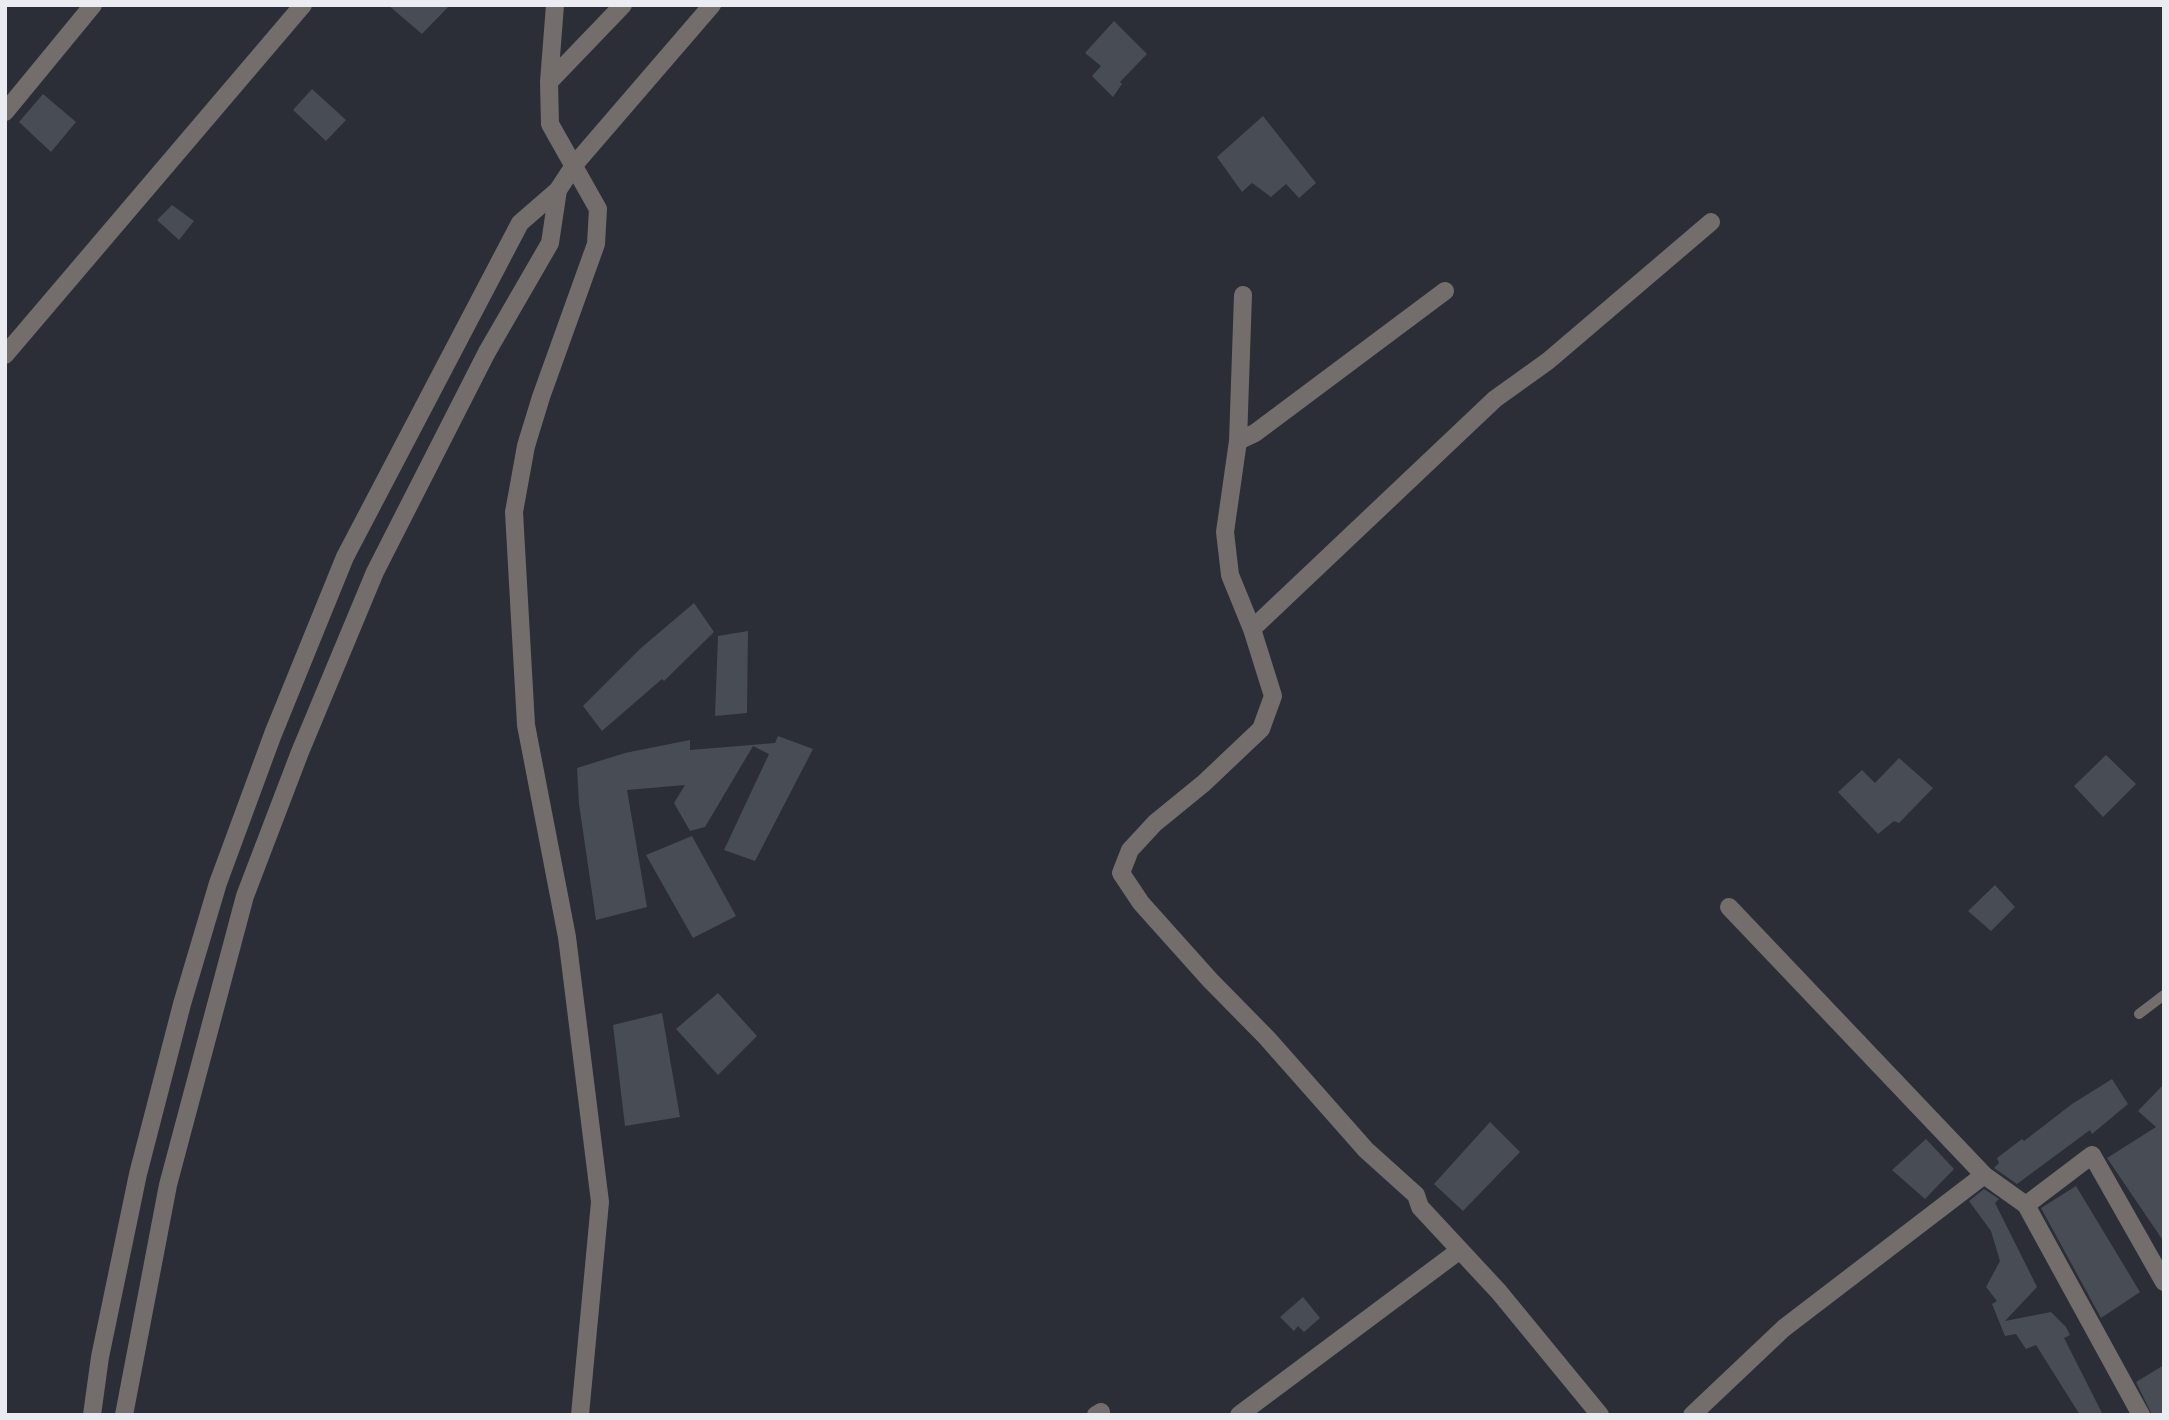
<!DOCTYPE html>
<html>
<head>
<meta charset="utf-8">
<style>
  body { margin:0 }
  #map { position:relative; width:2169px; height:1420px; overflow:hidden; background:#2b2e36; font-family:Barlow,sans-serif }
  canvas { display:block }
  .frame { position:absolute; inset:0; border:7px solid #eaecf2; pointer-events:none }
</style>
</head>
<body>
<div id="map">
<canvas width="2169" height="1420"></canvas>
<div class="frame"></div>
</div>
<script>
const context = document.querySelector('canvas').getContext('2d');
context.lineJoin = 'round';
function fill(path, color) {
  context.fillStyle = color;
  context.fill(path, 'evenodd');
}
function shape(rows) {
  const path = new Path2D();
  for (const r of rows) {
    path.moveTo(r[0], r[1]);
    for (let i = 2; i < r.length; i += 2) path.lineTo(r[i], r[i + 1]);
  }
  return path;
}
function strokePath(path, color, width, dash) {
  context.strokeStyle = color;
  context.lineWidth = width;
  context.lineCap = dash ? 'butt' : 'round';
  context.setLineDash(dash || []);
  context.stroke(path);
}
fill(shape([
  [388,5,450,5,422,34],
  [1114,21,1147,54,1120,82,1122,84,1113,97,1092,76,1101,66,1085,53],
  [312,89,346,120,326,141,293,110],
  [43,94,76,122,51,152,19,122],
  [1263,116,1316,183,1299,198,1286,184,1271,197,1252,183,1242,192,1217,157],
  [172,205,194,221,179,240,157,220],
  [694,603,714,632,664,681,662,679,602,731,583,706,641,648],
  [748,631,747,713,715,716,718,636],
  [778,736,813,749,755,861,724,850,769,754,753,746,705,827,690,831,674,803,685,785,627,790,647,907,596,920,579,804,577,768,625,753,690,740,690,750,775,743],
  [2106,755,2136,784,2103,817,2074,786],
  [1899,758,1933,788,1899,823,1894,821,1878,834,1838,792,1862,770,1875,783],
  [692,836,736,916,693,938,646,855],
  [1995,885,2015,907,1991,931,1968,911],
  [718,993,757,1036,718,1075,676,1029],
  [662,1013,680,1117,625,1126,613,1025],
  [2112,1079,2128,1104,2092,1134,2090,1130,2017,1184,1994,1168,1999,1163,1997,1158,2022,1139,2024,1141,2072,1104],
  [2164,1084,2164,1242,2107,1158,2156,1127,2138,1111],
  [1490,1122,1520,1152,1463,1211,1434,1184],
  [1926,1139,1954,1169,1925,1199,1892,1170],
  [2076,1186,2140,1292,2101,1318,2041,1208],
  [1984,1189,1999,1199,1995,1203,2037,1287,2005,1321,2051,1312,2066,1327,2070,1335,2064,1338,2103,1415,2080,1415,2036,1345,2026,1349,2016,1334,2005,1336,1992,1304,1997,1301,1986,1287,2000,1261,1991,1231,1969,1201],
  [1303,1297,1320,1318,1304,1332,1298,1326,1294,1331,1280,1317],
  [2164,1365,2164,1415,2152,1415,2136,1382]
]), '#484c55');
strokePath(shape([
  [2139,1014,2164,995]
]), '#736e6c', 10);
strokePath(shape([
  [555,5,549,82,550,124,598,209,596,244,541,397,526,446,514,512,526,725,567,937,600,1202,580,1415],
  [549,82,623,5],
  [5,112,93,5],
  [1243,295,1238,441,1225,532,1230,575,1252,629,1273,696,1261,729,1204,783,1155,823,1130,850,1121,873,1141,903,1210,980,1267,1038,1366,1150,1416,1195,1420,1207,1499,1292,1600,1415],
  [5,355,303,5],
  [1238,441,1255,433,1445,291],
  [1252,629,1495,399,1548,361,1711,222],
  [1729,907,1984,1175,2026,1205],
  [92,1415,100,1357,138,1174,182,1004,218,883,273,734,345,557,520,223,558,190,575,164,712,5],
  [124,1415,168,1185,245,896,300,752,375,572,487,352,550,243,558,190],
  [1096,1415,1101,1412],
  [1239,1415,1460,1250],
  [1692,1415,1784,1328,1984,1175],
  [2141,1415,2026,1205,2092,1155,2164,1282]
]), '#736e6c', 18);
</script>
</body>
</html>
